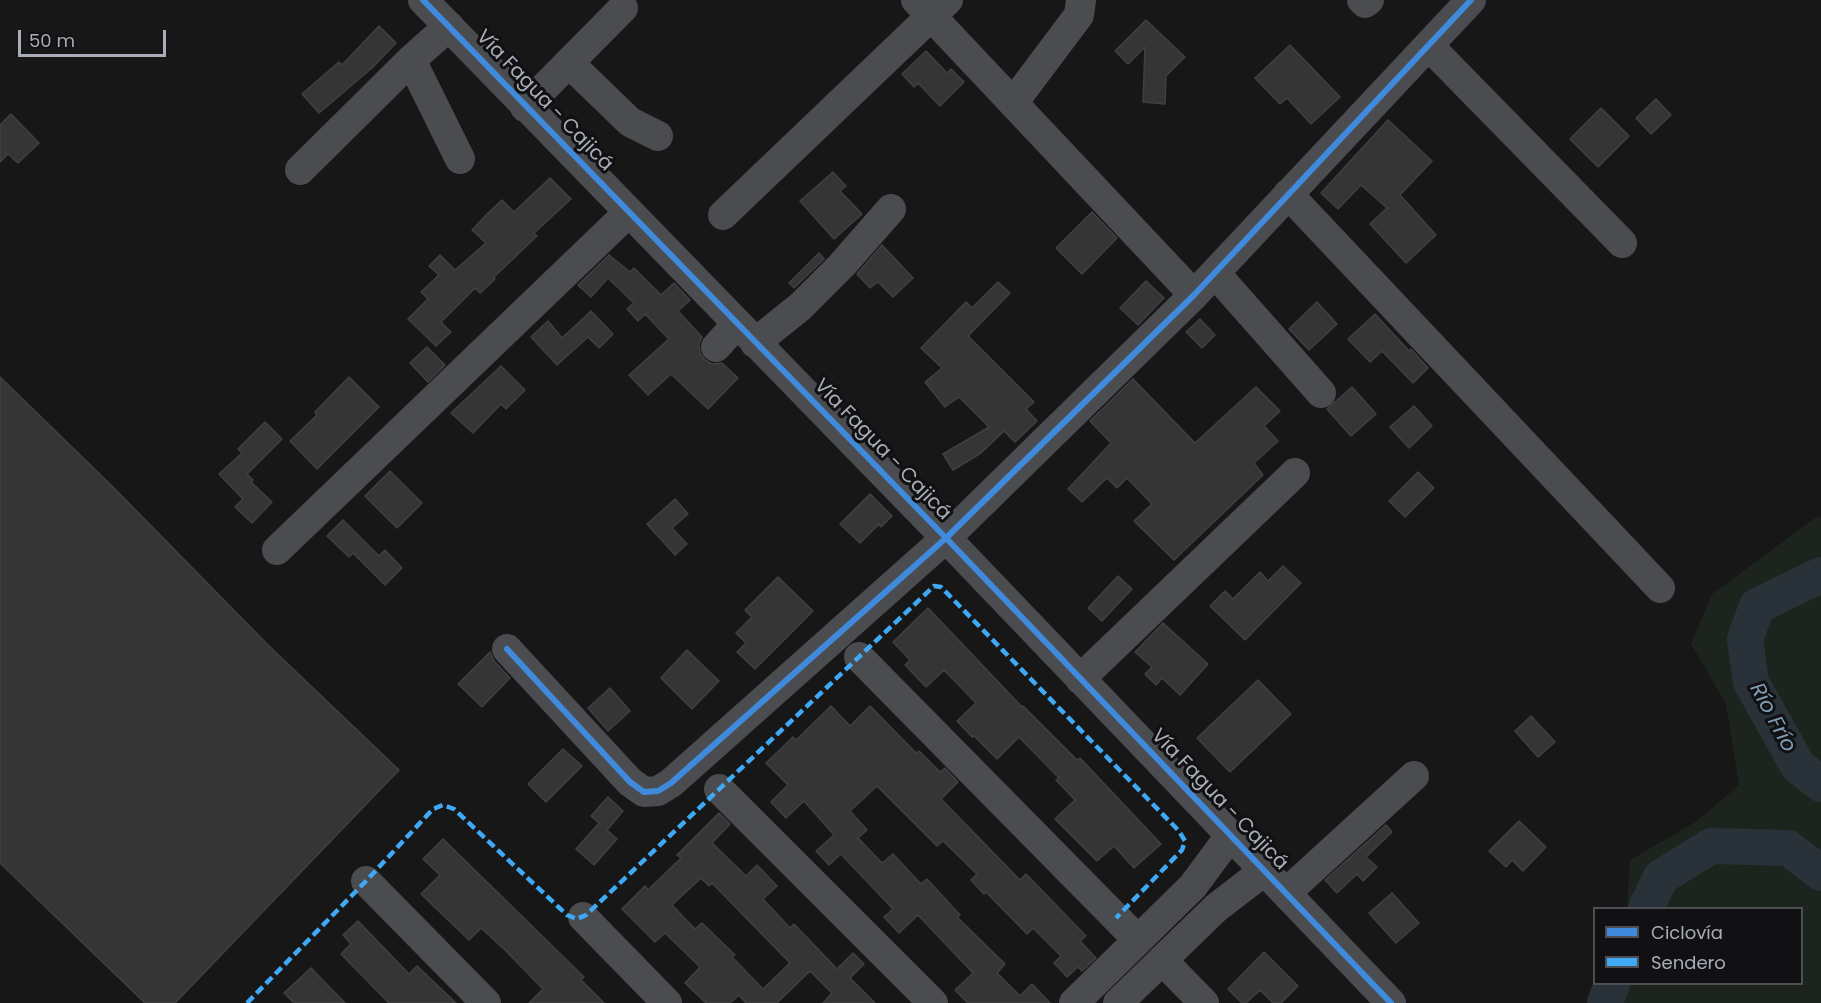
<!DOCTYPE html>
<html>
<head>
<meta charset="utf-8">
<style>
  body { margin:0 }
  #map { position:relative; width:1821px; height:1003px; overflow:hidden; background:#171717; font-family:Poppins,sans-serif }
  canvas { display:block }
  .legend { position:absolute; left:1593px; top:907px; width:210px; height:78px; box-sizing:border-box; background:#111113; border:2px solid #4d4f55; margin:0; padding:8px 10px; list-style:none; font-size:18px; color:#a8adb8 }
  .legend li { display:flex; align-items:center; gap:12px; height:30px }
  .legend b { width:30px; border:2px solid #4d4f55 }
  .scale { position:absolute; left:18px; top:30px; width:148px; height:27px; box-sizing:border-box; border:3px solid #a8adb8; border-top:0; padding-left:8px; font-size:18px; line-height:21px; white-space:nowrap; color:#a8adb8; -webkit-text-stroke:4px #111113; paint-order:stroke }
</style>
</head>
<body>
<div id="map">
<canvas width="1821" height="1003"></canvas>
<ul class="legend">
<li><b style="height:8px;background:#408adc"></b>Ciclovía</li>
<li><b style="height:8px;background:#3fa9f5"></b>Sendero</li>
</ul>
<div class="scale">50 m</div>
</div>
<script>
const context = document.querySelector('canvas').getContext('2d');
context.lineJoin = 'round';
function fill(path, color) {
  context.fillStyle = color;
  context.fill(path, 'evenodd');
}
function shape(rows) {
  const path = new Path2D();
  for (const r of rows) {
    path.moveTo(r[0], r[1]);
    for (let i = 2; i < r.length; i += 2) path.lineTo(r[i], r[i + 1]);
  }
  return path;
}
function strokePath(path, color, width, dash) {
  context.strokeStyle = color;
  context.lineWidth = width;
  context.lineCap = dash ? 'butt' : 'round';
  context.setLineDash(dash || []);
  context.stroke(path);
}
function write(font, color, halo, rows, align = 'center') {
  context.font = font + ' Poppins,sans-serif';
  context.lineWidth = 6;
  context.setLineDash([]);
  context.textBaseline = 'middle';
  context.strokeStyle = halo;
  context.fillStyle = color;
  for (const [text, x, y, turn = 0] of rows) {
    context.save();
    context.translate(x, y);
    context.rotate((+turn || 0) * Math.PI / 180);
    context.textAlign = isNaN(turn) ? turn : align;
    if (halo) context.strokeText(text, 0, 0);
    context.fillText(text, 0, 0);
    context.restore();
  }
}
fill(shape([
  [1821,517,1821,1003,1605,1003,1612,984,1802,984,1802,908,1627,908,1630,860,1697,821,1739,785,1726,704,1691,644,1712,594,1815,518]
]), '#1d241e');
strokePath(shape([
  [1821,575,1757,606,1745,639,1751,682,1798,766,1821,784],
  [1646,908,1661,877,1711,846,1788,848,1821,873],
  [1605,1003,1612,984]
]), '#2a3239', 36);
const building = shape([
  [1146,20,1185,57,1166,76,1165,104,1143,102,1145,47,1128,64,1115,51,1146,20],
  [379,26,396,43,372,68,319,113,302,94,339,62,342,65,379,26],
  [1290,45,1340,97,1311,124,1287,98,1280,104,1255,78,1290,45],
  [926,51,947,73,951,69,964,82,940,106,918,83,914,87,902,74,926,51],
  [1656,99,1671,115,1651,134,1636,118,1656,99],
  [1601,108,1629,136,1598,167,1570,139,1601,108],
  [11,114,39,143,18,163,8,154,0,162,0,125,11,114],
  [1388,120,1432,161,1400,195,1436,235,1406,263,1370,224,1387,208,1361,185,1338,209,1321,193,1388,120],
  [833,172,846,186,840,191,862,214,834,239,800,201,833,172],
  [550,178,571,199,534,233,537,236,494,277,495,279,480,293,475,288,441,322,451,332,436,346,408,319,428,299,421,292,439,275,429,266,440,255,455,270,486,243,472,230,488,213,502,200,514,212,550,178],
  [1092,212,1117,238,1082,274,1056,248,1092,212],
  [882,245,913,278,893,297,878,282,870,288,857,274,882,245],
  [819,253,824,259,794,288,789,283,819,253],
  [609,255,630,272,634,268,661,295,674,283,690,300,678,311,702,337,699,344,700,353,705,360,712,364,722,363,738,378,708,409,671,374,648,395,629,375,669,339,645,314,638,321,627,309,634,303,608,278,591,297,578,285,609,255],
  [1146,281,1164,298,1138,325,1120,308,1146,281],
  [998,282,1010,293,968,336,1034,402,1026,409,1037,421,1015,442,1004,431,981,453,953,470,943,454,989,427,959,397,945,407,925,382,942,368,921,348,966,302,972,308,998,282],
  [1317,302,1337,324,1309,350,1289,329,1317,302],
  [591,311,613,334,599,348,588,337,557,365,531,337,548,321,562,338,591,311],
  [1375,314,1409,351,1411,349,1428,368,1413,383,1382,351,1370,362,1348,339,1375,314],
  [1200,319,1215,335,1202,348,1186,332,1200,319],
  [427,347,445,365,428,382,410,363,427,347],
  [501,366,525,390,506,409,501,404,473,433,451,413,501,366],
  [0,377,114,488,268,645,399,770,175,1003,145,1003,0,863,0,377],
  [349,377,379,407,317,469,290,441,317,415,315,412,349,377],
  [1133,379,1195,443,1256,387,1280,411,1264,426,1278,441,1254,463,1263,475,1174,560,1134,521,1152,504,1127,478,1117,488,1107,478,1082,502,1068,489,1111,443,1090,421,1133,379],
  [1352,387,1376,414,1351,436,1327,409,1352,387],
  [1414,406,1432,426,1409,448,1390,427,1414,406],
  [265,422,282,439,247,474,253,480,251,482,272,502,252,523,235,507,243,499,219,474,242,453,238,449,265,422],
  [390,471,422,503,397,528,365,496,390,471],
  [1418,472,1434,488,1405,517,1389,501,1418,472],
  [870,494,892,516,881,527,879,524,860,543,840,524,870,494],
  [675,499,688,514,672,528,687,544,675,555,647,524,675,499],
  [343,520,379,556,385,550,402,568,385,585,353,553,349,557,327,536,343,520],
  [1283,566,1301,583,1245,640,1210,606,1225,591,1233,599,1260,572,1268,581,1283,566],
  [1118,576,1132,589,1102,621,1088,608,1118,576],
  [778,577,813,611,755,669,737,652,746,643,736,633,752,617,745,610,778,577],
  [928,608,1022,707,1023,706,1077,760,1080,758,1161,844,1134,868,1114,846,1097,861,1055,819,1075,800,1056,780,1059,778,1019,737,997,759,974,736,972,737,957,721,976,703,944,670,926,687,905,665,910,660,893,642,928,608],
  [1163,623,1208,664,1180,695,1162,678,1156,685,1145,674,1152,667,1135,652,1163,623],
  [687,650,719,681,692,709,661,678,687,650],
  [490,652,494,661,510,678,482,707,458,684,490,652],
  [1258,680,1291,714,1230,772,1197,738,1258,680],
  [610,688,630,711,608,731,588,708,610,688],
  [831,706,850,726,870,706,916,753,919,751,940,772,945,768,958,782,941,799,1020,880,1026,874,1086,936,1080,941,1096,958,1082,971,1078,967,1067,977,1054,963,1061,956,1033,928,1027,934,986,892,984,894,971,880,977,874,943,841,937,846,877,786,850,811,867,830,858,838,882,863,893,854,921,884,927,879,960,915,957,917,1005,964,997,973,1020,996,1032,984,1050,1003,968,1003,955,990,973,973,918,915,899,933,884,917,893,909,841,854,829,865,816,851,834,835,804,801,786,818,771,802,788,785,766,763,793,737,796,740,831,706],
  [1531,716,1555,742,1538,757,1515,731,1531,716],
  [563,749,582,766,546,802,528,784,563,749],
  [608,797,623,811,607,830,617,839,594,865,576,849,599,823,591,816,608,797],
  [719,813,730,824,712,843,746,876,757,865,777,886,763,899,790,928,794,924,837,969,853,953,864,964,850,978,875,1003,823,1003,832,993,810,971,777,1003,746,1003,739,995,730,1003,706,1003,685,983,700,967,665,933,655,942,622,909,645,886,648,890,681,858,677,855,719,813],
  [701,878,709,886,712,883,790,963,763,989,732,957,735,955,702,923,695,929,672,905,701,878],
  [1519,821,1546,847,1523,871,1512,860,1506,867,1489,851,1519,821],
  [1386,825,1392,832,1366,857,1377,867,1363,881,1357,874,1337,893,1325,880,1386,825],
  [443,839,584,977,581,980,604,1003,529,1003,543,989,505,950,481,928,469,940,421,894,440,875,423,859,443,839],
  [1392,893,1419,923,1396,943,1369,913,1392,893],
  [358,921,409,974,417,966,456,1003,389,1003,341,954,351,944,343,935,358,921],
  [1264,952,1298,986,1281,1003,1273,1003,1260,990,1246,1003,1242,1003,1228,989,1264,952],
  [311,968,345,1003,294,1003,284,993,311,968]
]);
fill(building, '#353536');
strokePath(building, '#3f4043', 1.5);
strokePath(shape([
  [423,0,946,538,1391,1003],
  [916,0,1194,295],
  [1362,0,1365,3,1369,0],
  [1429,46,1622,243],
  [411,60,460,159],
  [569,63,630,122,658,136],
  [1013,103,1079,15,1081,0],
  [525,107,623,8],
  [300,170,411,60,449,26],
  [1288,194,1660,588],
  [723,215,948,0],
  [1215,273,1321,393],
  [755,343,801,306,842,265,891,209],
  [716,347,737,324],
  [277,550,628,213],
  [507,649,630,782,644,792,658,791,671,783,946,538,1194,295,1471,0],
  [859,657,1138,940],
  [1080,679,1295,473],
  [719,789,933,1003],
  [366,881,486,1003],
  [1286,893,1414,776],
  [583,917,667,1003],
  [1162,960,1204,1003],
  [1074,1003,1193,886,1230,836],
  [1118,1003,1216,908,1264,871]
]), '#4b4c50', 30);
strokePath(shape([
  [247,1003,366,881,433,809,443,805,454,809,567,915,577,919,586,915,934,586,941,587,1179,831,1185,841,1182,850,1116,918]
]), '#3fa9f5', 4.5, [9, 4.5]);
strokePath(shape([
  [423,0,946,538,1391,1003],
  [507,649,630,782,644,792,658,791,671,783,946,538,1194,295,1471,0]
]), '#408adc', 6);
write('20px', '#a8adb8', '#111113', [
  ["Vía Fagua - Cajicá",544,101,46],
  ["Vía Fagua - Cajicá",882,450,46],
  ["Vía Fagua - Cajicá",1219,800,46]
]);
write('italic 21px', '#7f9bb3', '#111113', [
  ["Río Frío",1772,718,62]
]);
</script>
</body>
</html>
